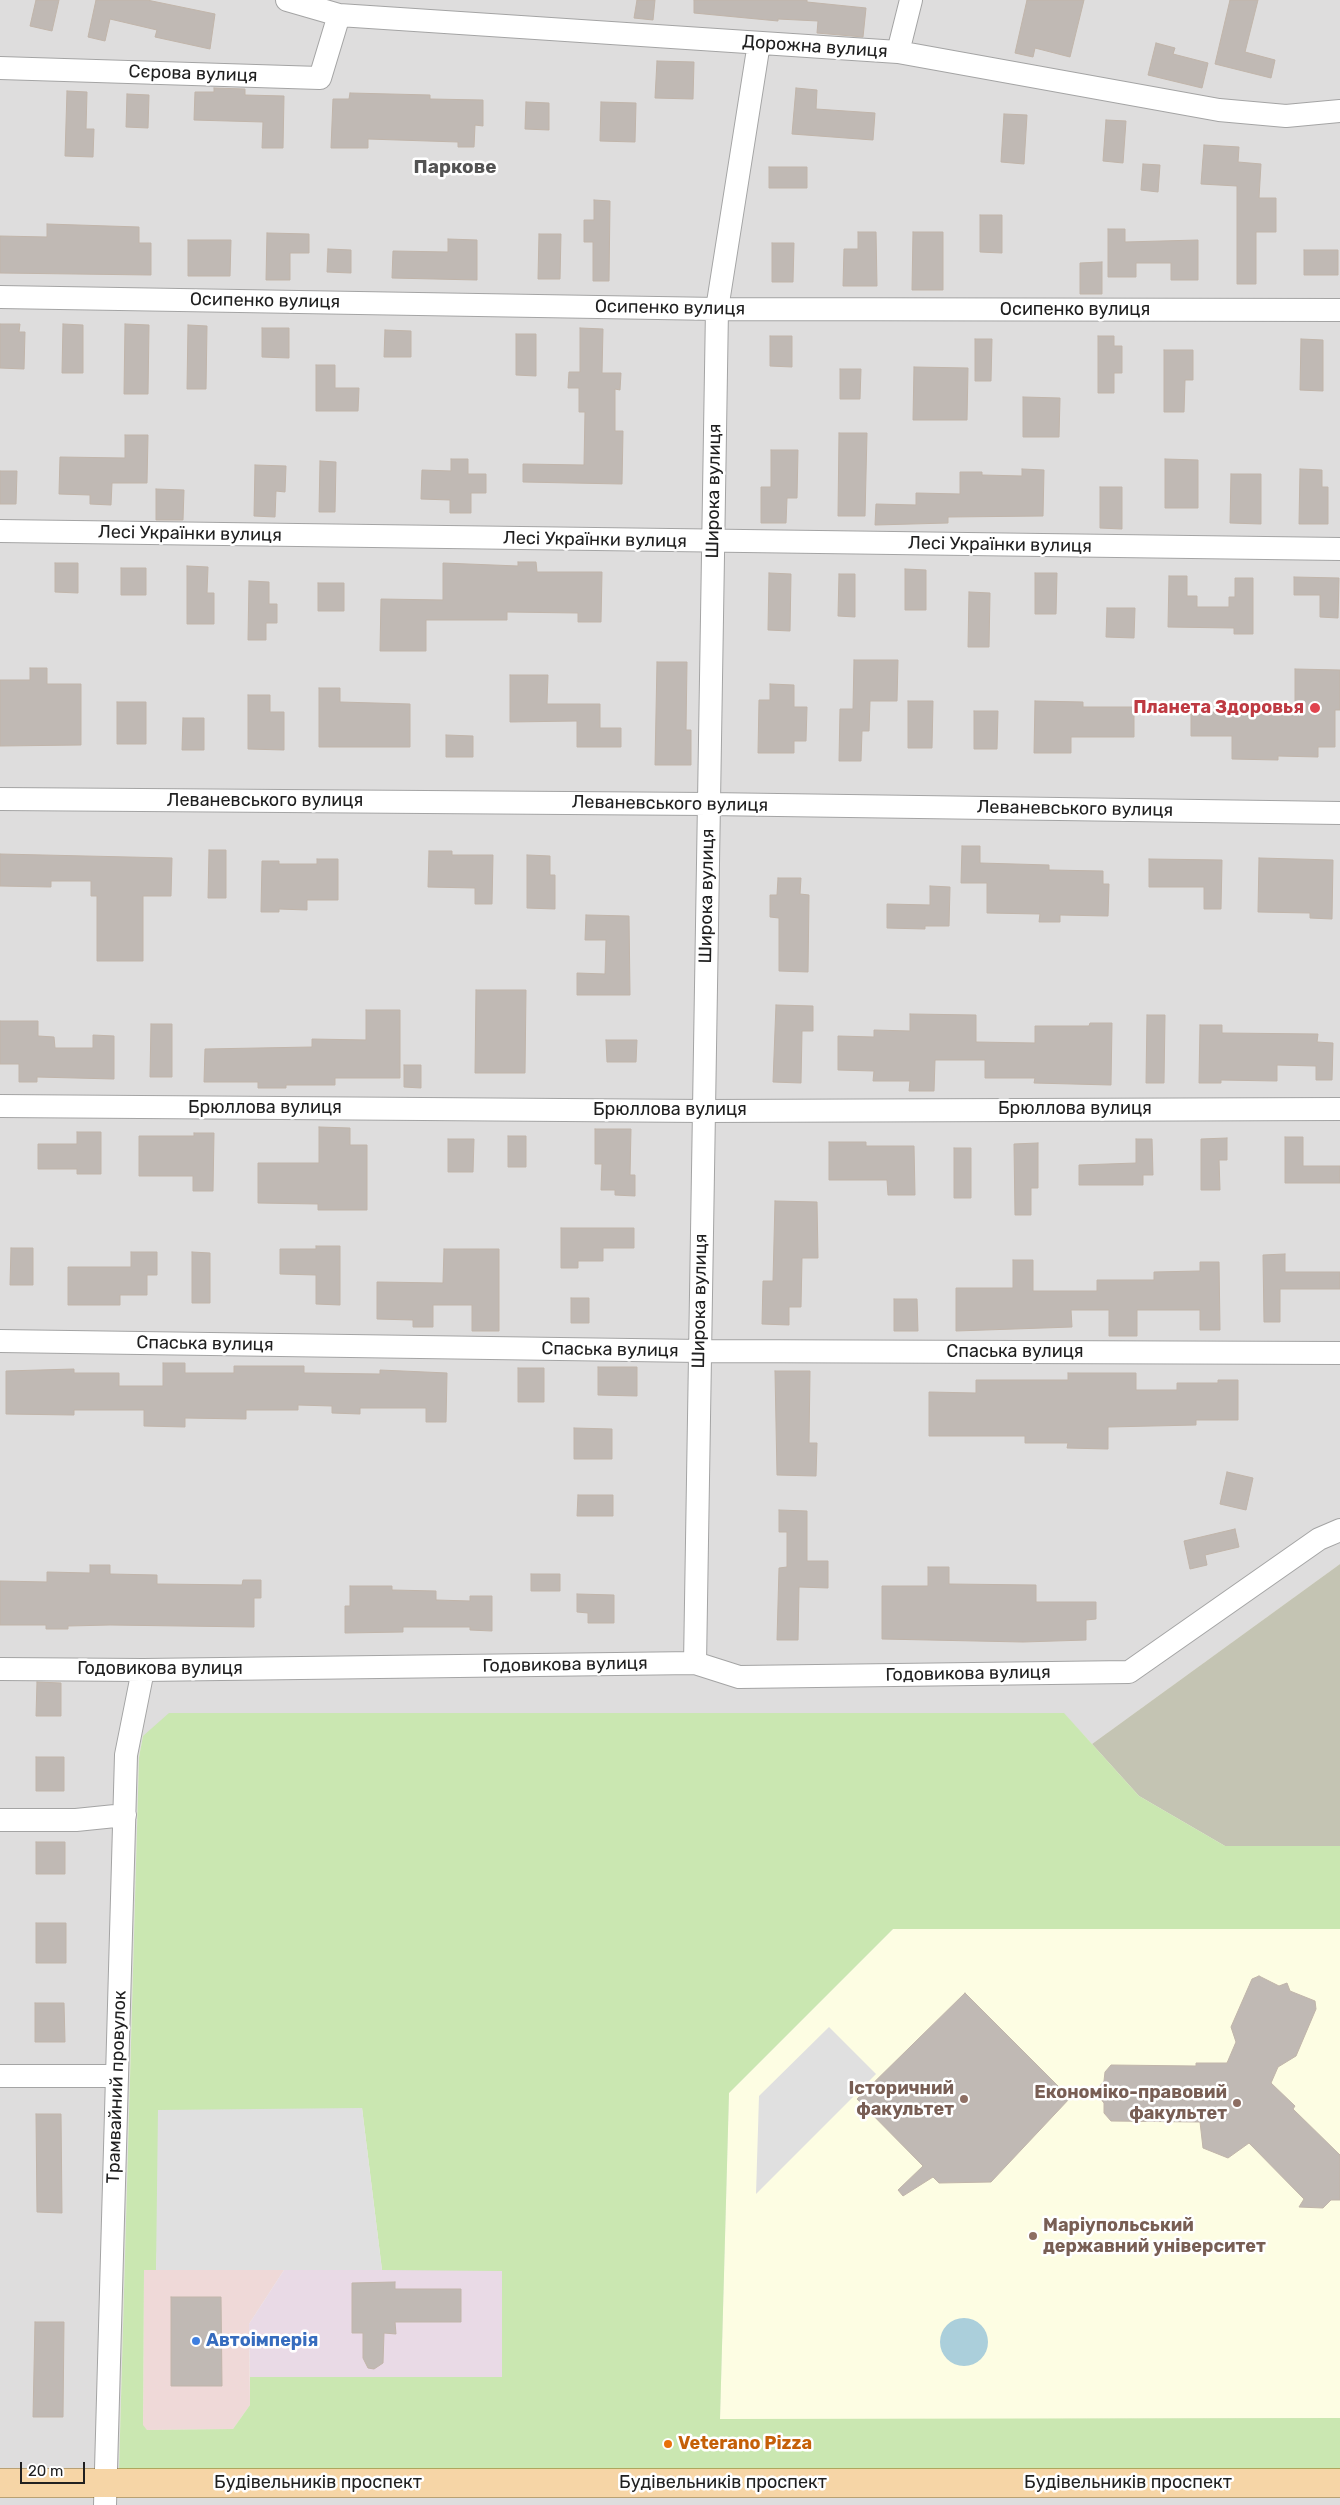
<!DOCTYPE html>
<html>
<head>
<meta charset="utf-8">
<style>
  body { margin:0 }
  #map { position:relative; width:1340px; height:2505px; overflow:hidden; background:#f0ede7; font-family:Rubik,sans-serif }
  canvas { display:block }
  .scale { position:absolute; left:20px; top:2462px; width:65px; height:22px; box-sizing:border-box; border:2px solid #202020; border-top:0; padding-left:6px; font-size:15px; line-height:18px; white-space:nowrap; color:#202020; -webkit-text-stroke:4px #fff; paint-order:stroke }
</style>
</head>
<body>
<div id="map">
<canvas width="1340" height="2505"></canvas>
<div class="scale">20 m</div>
</div>
<script>
const context = document.querySelector('canvas').getContext('2d');
context.lineJoin = 'round';
function fill(path, color) {
  context.fillStyle = color;
  context.fill(path, 'evenodd');
}
function shape(rows) {
  const path = new Path2D();
  for (const r of rows) {
    if (r.length === 3) {
      path.moveTo(r[0] + r[2], r[1]);
      path.arc(r[0], r[1], r[2], 0, 2 * Math.PI);
      continue;
    }
    path.moveTo(r[0], r[1]);
    for (let i = 2; i < r.length; i += 2) path.lineTo(r[i], r[i + 1]);
  }
  return path;
}
function strokePath(path, color, width, dash) {
  context.strokeStyle = color;
  context.lineWidth = width;
  context.lineCap = dash ? 'butt' : 'round';
  context.setLineDash(dash || []);
  context.stroke(path);
}
function write(font, color, halo, rows, align = 'center') {
  context.font = font + ' Rubik,sans-serif';
  context.lineWidth = 5;
  context.setLineDash([]);
  context.textBaseline = 'middle';
  context.strokeStyle = halo;
  context.fillStyle = color;
  for (const [text, x, y, turn = 0] of rows) {
    context.save();
    context.translate(x, y);
    context.rotate((+turn || 0) * Math.PI / 180);
    context.textAlign = isNaN(turn) ? turn : align;
    if (halo) context.strokeText(text, 0, 0);
    context.fillText(text, 0, 0);
    context.restore();
  }
}
fill(shape([
  [0,0,1340,0,1340,1564,1092,1744,1063,1713,143,1736,139,1757,119,2470,0,2470],
  [0,2497,1340,2497,1340,2505,0,2505]
]), '#dedddd');
fill(shape([
  [144,2270,284,2270,249,2324,250,2405,233,2429,147,2430,143,2426]
]), '#efd9d8');
fill(shape([
  [284,2270,502,2270,502,2378,250,2377,249,2324]
]), '#e9dae6');
fill(shape([
  [893,1929,1340,1929,1340,2418,720,2420,729,2093]
]), '#fdfde3');
fill(shape([
  [1340,1564,1340,1846,1225,1846,1139,1796,1092,1744]
]), '#c4c4b3');
fill(shape([
  [169,1713,1064,1713,1139,1796,1225,1846,1340,1846,1340,1929,893,1929,729,2093,720,2419,1340,2418,1340,2471,119,2470,139,1757,143,1736],
  [362,2108,382,2270,502,2271,502,2377,250,2377,250,2405,233,2429,147,2430,143,2425,144,2270,156,2270,157,2251]
]), '#cae7b1');
fill(shape([
  [829,2027,876,2074,756,2194,759,2096],
  [362,2108,382,2270,156,2270,158,2110]
]), '#e0e0e0');
fill(shape([
  [964,2342,24]
]), '#abcfdb');
const building = shape([
  [36,0,59,0,52,31,30,26,36,0],
  [96,0,147,0,215,14,210,49,155,37,157,30,110,19,105,41,88,37,96,0],
  [637,0,655,0,653,20,634,18,637,0],
  [694,0,807,0,807,2,866,8,863,37,817,33,818,21,778,19,778,21,694,13,694,0],
  [1027,0,1084,0,1070,57,1035,48,1033,57,1015,53,1027,0],
  [1230,0,1258,0,1245,52,1275,60,1271,78,1215,64,1230,0],
  [1156,43,1175,48,1173,54,1208,63,1202,88,1148,75,1156,43],
  [657,61,694,62,693,99,655,98,657,61],
  [214,88,245,89,245,95,284,96,283,148,262,148,263,122,194,120,195,92,214,92,214,88],
  [796,88,817,90,816,109,875,113,873,140,792,134,796,88],
  [67,91,87,92,86,129,94,129,93,157,65,156,67,91],
  [350,93,430,95,430,99,483,100,483,126,475,125,474,147,458,147,458,142,368,139,368,148,331,148,333,99,349,99,350,93],
  [127,94,149,95,148,128,126,127,127,94],
  [526,102,549,103,549,130,525,129,526,102],
  [601,102,636,103,635,142,600,141,601,102],
  [1004,114,1027,115,1024,164,1001,162,1004,114],
  [1106,120,1126,121,1123,163,1103,161,1106,120],
  [1204,145,1239,147,1238,162,1261,164,1259,198,1276,198,1276,232,1256,232,1256,284,1237,284,1237,186,1201,184,1204,145],
  [1143,164,1160,165,1158,192,1141,190,1143,164],
  [769,167,807,167,807,188,769,188,769,167],
  [594,200,610,201,609,281,593,281,593,242,584,242,584,220,594,220,594,200],
  [980,215,1002,215,1002,253,980,252,980,215],
  [47,224,139,227,139,243,151,243,151,275,0,273,0,236,47,237,47,224],
  [1108,229,1125,229,1125,242,1198,240,1198,280,1171,280,1171,263,1136,263,1136,277,1108,277,1108,229],
  [858,232,876,232,877,286,843,286,844,249,858,249,858,232],
  [913,232,943,232,943,290,912,290,913,232],
  [267,233,309,234,309,253,290,253,290,280,266,280,267,233],
  [539,234,561,234,560,279,538,279,539,234],
  [448,239,477,240,477,280,392,278,393,251,448,252,448,239],
  [188,240,231,240,230,276,188,276,188,240],
  [772,243,794,243,793,282,772,282,772,243],
  [328,249,351,250,351,273,327,272,328,249],
  [1304,250,1338,250,1338,275,1304,275,1304,250],
  [1102,262,1102,294,1080,294,1080,263,1102,262],
  [0,324,20,324,19,332,25,332,24,369,0,368,0,324],
  [63,324,83,325,83,373,62,373,63,324],
  [125,324,149,325,148,394,124,394,125,324],
  [188,325,207,326,206,389,187,389,188,325],
  [262,328,289,328,289,358,262,357,262,328],
  [580,328,603,329,602,373,621,373,620,390,615,389,615,431,623,431,622,484,523,482,523,464,584,465,585,412,579,412,579,388,568,388,569,372,580,372,580,328],
  [385,330,411,331,411,357,384,357,385,330],
  [516,334,536,334,536,376,516,375,516,334],
  [770,336,792,336,792,367,770,366,770,336],
  [1098,336,1114,336,1114,346,1122,346,1122,373,1114,373,1114,393,1098,393,1098,336],
  [975,339,992,339,991,381,975,381,975,339],
  [1301,339,1323,340,1323,391,1300,390,1301,339],
  [1164,350,1193,350,1193,380,1185,380,1184,412,1164,412,1164,350],
  [316,365,335,365,335,388,359,388,358,411,316,411,316,365],
  [914,367,968,368,967,420,913,420,914,367],
  [840,369,861,369,860,399,840,399,840,369],
  [1023,397,1060,398,1059,437,1023,437,1023,397],
  [839,433,867,433,865,516,838,516,839,433],
  [125,435,148,435,147,483,112,483,111,505,90,504,90,495,59,494,60,457,125,458,125,435],
  [771,450,798,450,797,498,787,498,786,523,761,523,761,487,771,487,771,450],
  [451,459,468,459,468,474,486,474,486,493,471,493,471,513,450,513,450,500,421,499,422,470,451,471,451,459],
  [1165,459,1198,460,1198,508,1165,508,1165,459],
  [320,461,336,462,335,512,319,512,320,461],
  [255,465,286,466,285,492,276,491,275,517,254,516,255,465],
  [1022,469,1044,470,1043,516,948,517,948,523,875,525,876,504,916,505,916,493,960,494,960,472,982,472,982,475,1022,476,1022,469],
  [1300,469,1322,470,1322,487,1328,487,1328,524,1299,524,1300,469],
  [0,471,17,471,16,504,0,504,0,471],
  [1231,474,1261,474,1261,524,1230,523,1231,474],
  [1100,487,1122,487,1122,529,1100,528,1100,487],
  [156,489,184,490,183,520,156,520,156,489],
  [518,562,536,562,537,572,602,572,601,622,578,622,578,613,507,612,507,620,426,620,426,651,380,651,381,599,443,600,443,563,518,566,518,562],
  [55,563,78,563,78,593,55,592,55,563],
  [187,566,208,567,207,593,214,593,214,624,187,624,187,566],
  [121,568,146,568,146,595,121,595,121,568],
  [905,569,926,570,926,610,905,610,905,569],
  [769,573,791,574,790,631,768,630,769,573],
  [1035,573,1057,573,1056,614,1035,614,1035,573],
  [839,574,855,574,855,617,838,616,839,574],
  [1169,576,1187,576,1187,596,1197,596,1197,607,1229,607,1229,597,1235,597,1235,578,1253,578,1253,634,1234,634,1234,628,1168,627,1169,576],
  [1294,577,1339,578,1338,618,1320,617,1320,595,1294,595,1294,577],
  [249,581,269,582,269,604,277,604,277,623,266,623,266,640,248,640,249,581],
  [318,583,344,583,344,611,318,611,318,583],
  [969,592,990,593,989,647,968,647,969,592],
  [1107,608,1135,608,1134,638,1106,637,1107,608],
  [854,660,898,660,897,701,870,701,869,731,862,731,861,761,839,761,840,709,853,709,854,660],
  [657,662,687,662,686,730,691,730,691,765,655,765,657,662],
  [30,668,47,668,47,684,81,684,81,745,0,746,0,680,30,680,30,668],
  [1295,669,1340,670,1340,710,1335,710,1335,747,1318,747,1318,757,1278,756,1278,760,1232,759,1232,736,1191,736,1191,712,1244,712,1244,704,1295,705,1295,669],
  [510,675,548,675,547,704,600,704,600,728,621,728,621,747,577,747,577,721,510,722,510,675],
  [770,684,794,685,794,707,807,707,806,741,794,741,794,753,758,753,759,700,770,700,770,684],
  [319,688,340,688,340,702,410,704,410,747,319,747,319,688],
  [248,695,270,695,270,712,284,712,284,750,248,749,248,695],
  [908,701,933,701,932,748,908,748,908,701],
  [1035,701,1083,702,1083,707,1134,707,1134,737,1071,737,1071,753,1034,753,1035,701],
  [117,702,146,702,146,744,117,744,117,702],
  [974,711,998,711,997,749,974,749,974,711],
  [183,718,204,718,204,750,182,750,183,718],
  [446,735,473,736,473,757,446,757,446,735],
  [962,846,980,846,980,863,1049,865,1049,870,1103,871,1103,884,1109,884,1108,916,1060,915,1060,922,1039,922,1040,914,987,913,987,883,961,883,962,846],
  [209,850,226,850,226,898,208,898,209,850],
  [429,851,452,851,452,855,493,855,492,904,475,904,475,888,428,887,429,851],
  [0,854,172,858,171,896,143,896,143,961,97,961,97,896,91,896,91,881,51,881,51,887,0,886,0,854],
  [527,855,550,856,550,875,555,875,555,909,527,908,527,855],
  [1259,858,1333,860,1332,919,1310,918,1310,913,1258,912,1259,858],
  [317,859,338,859,338,900,307,900,307,910,279,909,279,912,261,912,262,861,279,861,279,864,317,864,317,859],
  [1149,859,1222,860,1221,909,1204,909,1204,887,1149,887,1149,859],
  [778,878,801,878,800,894,809,895,808,972,779,971,779,918,770,917,770,895,777,895,778,878],
  [930,886,950,887,949,926,925,926,925,929,887,928,887,904,930,905,930,886],
  [586,915,629,916,630,995,577,995,577,973,605,974,606,940,585,940,586,915],
  [476,990,526,990,525,1073,475,1073,476,990],
  [776,1005,813,1006,813,1031,802,1031,801,1083,773,1082,776,1005],
  [366,1010,400,1010,400,1078,335,1078,335,1085,286,1085,286,1088,258,1088,258,1082,204,1082,205,1049,312,1047,312,1039,366,1040,366,1010],
  [910,1014,976,1015,976,1042,1035,1043,1035,1026,1089,1026,1090,1023,1112,1023,1111,1085,1034,1083,1035,1078,985,1078,985,1060,935,1060,934,1091,909,1091,910,1081,873,1081,874,1071,838,1070,838,1036,874,1037,874,1030,910,1031,910,1014],
  [1147,1015,1165,1015,1164,1083,1146,1083,1147,1015],
  [0,1021,38,1021,38,1036,54,1037,55,1048,93,1048,93,1035,114,1036,114,1079,37,1077,37,1082,19,1082,19,1064,0,1064,0,1021],
  [151,1024,172,1024,172,1077,150,1077,151,1024],
  [1200,1025,1222,1025,1222,1033,1318,1034,1317,1042,1333,1043,1332,1080,1316,1080,1316,1066,1277,1065,1277,1081,1221,1080,1221,1083,1199,1083,1200,1025],
  [606,1040,637,1040,636,1062,607,1062,606,1040],
  [404,1065,421,1065,421,1088,404,1087,404,1065],
  [319,1127,350,1128,350,1145,367,1145,367,1210,318,1210,318,1204,258,1203,258,1163,319,1163,319,1127],
  [595,1129,631,1129,630,1175,635,1175,635,1196,615,1195,615,1190,601,1190,602,1164,595,1164,595,1129],
  [77,1132,101,1132,101,1174,77,1174,77,1169,38,1169,38,1144,77,1144,77,1132],
  [194,1133,214,1133,213,1191,193,1191,193,1176,139,1176,139,1136,194,1136,194,1133],
  [508,1136,526,1136,526,1167,508,1167,508,1136],
  [1285,1137,1303,1137,1303,1166,1340,1166,1340,1183,1285,1183,1285,1137],
  [1227,1138,1227,1160,1219,1160,1220,1190,1201,1190,1201,1139,1227,1138],
  [448,1139,474,1139,473,1172,448,1172,448,1139],
  [1136,1139,1152,1139,1153,1175,1143,1175,1143,1185,1079,1185,1079,1165,1136,1163,1136,1139],
  [829,1142,866,1142,866,1146,914,1146,915,1195,888,1195,887,1180,829,1180,829,1142],
  [1038,1143,1038,1188,1031,1188,1031,1215,1015,1215,1014,1144,1038,1143],
  [954,1148,971,1148,971,1198,954,1198,954,1148],
  [775,1201,817,1202,818,1258,802,1258,801,1307,789,1307,789,1325,762,1324,763,1281,773,1281,775,1201],
  [561,1228,634,1228,634,1248,603,1248,603,1261,578,1261,578,1268,561,1268,561,1228],
  [316,1246,340,1246,340,1305,316,1304,316,1275,280,1274,280,1249,316,1249,316,1246],
  [11,1248,33,1248,33,1285,10,1285,11,1248],
  [444,1249,499,1249,499,1331,472,1331,472,1305,433,1305,433,1327,413,1327,413,1320,377,1319,377,1282,443,1283,444,1249],
  [131,1252,157,1252,157,1275,147,1275,147,1295,120,1295,120,1305,68,1305,68,1267,131,1267,131,1252],
  [192,1252,210,1253,210,1303,192,1303,192,1252],
  [1285,1254,1285,1272,1340,1272,1340,1289,1280,1289,1280,1322,1264,1322,1263,1255,1285,1254],
  [1013,1260,1033,1260,1033,1291,1097,1291,1097,1280,1154,1280,1154,1272,1200,1271,1200,1262,1219,1262,1220,1330,1200,1330,1200,1310,1137,1310,1137,1336,1109,1336,1109,1310,1071,1310,1072,1327,956,1331,956,1288,1013,1288,1013,1260],
  [571,1298,589,1298,589,1323,571,1323,571,1298],
  [894,1299,917,1299,918,1331,894,1331,894,1299],
  [163,1363,185,1363,185,1373,234,1373,234,1366,304,1366,304,1373,380,1374,380,1370,447,1373,446,1422,426,1422,426,1408,360,1408,360,1414,332,1413,332,1406,298,1405,298,1410,246,1410,246,1419,185,1418,185,1427,144,1426,144,1410,74,1410,74,1415,6,1414,6,1371,74,1369,74,1373,119,1373,119,1386,163,1386,163,1363],
  [598,1367,637,1367,637,1396,598,1395,598,1367],
  [518,1368,544,1368,544,1402,518,1402,518,1368],
  [775,1371,810,1371,809,1443,817,1443,816,1476,777,1475,775,1371],
  [1068,1373,1136,1373,1136,1390,1177,1390,1177,1383,1218,1383,1218,1380,1238,1380,1238,1420,1196,1420,1196,1425,1108,1427,1108,1449,1067,1448,1068,1443,1025,1443,1025,1436,929,1436,929,1392,976,1393,976,1380,1068,1380,1068,1373],
  [574,1428,612,1429,612,1459,574,1459,574,1428],
  [1227,1472,1253,1478,1246,1510,1220,1504,1227,1472],
  [578,1495,613,1495,613,1516,577,1516,578,1495],
  [779,1510,807,1511,807,1561,828,1561,828,1588,799,1587,798,1640,777,1640,779,1568,787,1567,787,1532,779,1532,779,1510],
  [1235,1529,1239,1547,1205,1555,1207,1565,1190,1569,1184,1541,1235,1529],
  [90,1565,110,1565,110,1574,157,1575,157,1584,242,1585,243,1580,261,1580,261,1598,254,1598,254,1627,110,1625,68,1626,68,1629,46,1629,46,1625,0,1625,0,1581,47,1582,47,1572,90,1573,90,1565],
  [928,1567,949,1567,949,1584,1036,1585,1036,1602,1096,1602,1096,1619,1086,1620,1086,1640,1023,1642,882,1639,882,1586,928,1586,928,1567],
  [531,1574,560,1574,560,1591,531,1591,531,1574],
  [350,1586,392,1586,392,1590,436,1591,436,1600,470,1601,470,1596,492,1596,492,1631,470,1630,470,1627,403,1627,403,1632,345,1633,345,1606,350,1606,350,1586],
  [577,1594,614,1595,614,1623,588,1623,588,1613,577,1612,577,1594],
  [37,1682,61,1683,61,1716,36,1716,37,1682],
  [36,1757,64,1757,64,1791,36,1791,36,1757],
  [36,1842,65,1842,65,1874,36,1874,36,1842],
  [36,1923,66,1923,66,1963,36,1963,36,1923],
  [1259,1976,1279,1986,1287,1983,1290,1991,1315,2001,1316,2009,1296,2056,1278,2067,1271,2083,1295,2106,1293,2109,1340,2155,1340,2200,1331,2200,1323,2208,1299,2207,1304,2199,1249,2143,1228,2158,1203,2148,1200,2122,1111,2121,1104,2113,1104,2103,1095,2092,1104,2081,1105,2072,1111,2065,1196,2066,1196,2063,1227,2063,1236,2042,1231,2027,1252,1979,1259,1976],
  [965,1993,1070,2098,991,2182,939,2183,933,2177,903,2196,898,2190,923,2166,857,2099,965,1993],
  [35,2003,64,2003,65,2042,35,2042,35,2003],
  [36,2114,61,2114,62,2213,37,2212,36,2114],
  [395,2282,395,2289,461,2289,461,2322,395,2322,396,2334,384,2333,383,2363,374,2369,368,2368,363,2358,363,2333,352,2333,352,2283,395,2282],
  [171,2297,221,2297,222,2386,171,2386,171,2297],
  [35,2322,64,2322,63,2417,33,2417,35,2322]
]);
fill(building, '#c0b9b4');
strokePath(building, '#c1b5aa', 1);
const minor = shape([
  [287,0,339,15,898,52,1219,110,1286,116,1340,111],
  [898,52,911,0],
  [0,68,320,78,339,15],
  [0,297,717,309,1340,310],
  [0,531,1340,549],
  [0,799,708,804,1340,813],
  [0,1106,704,1111,1340,1109],
  [0,1341,700,1351,1340,1353],
  [695,1663,717,309,759,43],
  [0,1669,143,1670,695,1663,739,1677,1129,1672,1319,1539,1340,1530],
  [0,1820,76,1820,125,1815],
  [0,2076,117,2076],
  [105,2505,126,1755,143,1670]
]);
const major = shape([
  [0,2483,1340,2483]
]);
strokePath(minor, '#a4a4a4', 24);
strokePath(major, '#93670a', 29);
strokePath(minor, '#fff', 22);
strokePath(major, '#f6d5a6', 28);
for (const [x, y, r, color] of [
  [1315,708,6,"#e0444e"],
  [964,2099,5,"#8d6e63"],
  [1237,2103,5,"#8d6e63"],
  [1033,2236,5,"#8d6e63"],
  [196,2341,5,"#3f7fe0"],
  [668,2444,5,"#e8710a"]
]) {
  const dot = new Path2D();
  dot.arc(x, y, r, 0, 2 * Math.PI);
  context.fillStyle = color;
  context.fill(dot);
  strokePath(dot, '#fff', 2);
}
write('18px', '#202020', '#fff', [
  ["Дорожна вулиця",815,47,4],
  ["Сєрова вулиця",193,74,2],
  ["Осипенко вулиця",265,301,1],
  ["Осипенко вулиця",670,308,1],
  ["Осипенко вулиця",1075,310],
  ["Широка вулиця",714,491,-89],
  ["Лесі Українки вулиця",190,534,1],
  ["Лесі Українки вулиця",595,540,1],
  ["Лесі Українки вулиця",1000,545,1],
  ["Леваневського вулиця",265,801],
  ["Леваневського вулиця",670,804,1],
  ["Леваневського вулиця",1075,809,1],
  ["Широка вулиця",707,896,-89],
  ["Брюллова вулиця",265,1108],
  ["Брюллова вулиця",1075,1109],
  ["Брюллова вулиця",670,1110],
  ["Широка вулиця",700,1301,-89],
  ["Спаська вулиця",205,1344,1],
  ["Спаська вулиця",610,1350,1],
  ["Спаська вулиця",1015,1352],
  ["Годовикова вулиця",565,1665,-1],
  ["Годовикова вулиця",160,1669],
  ["Годовикова вулиця",968,1674,-1],
  ["Трамвайний провулок",117,2087,-88],
  ["Будівельників проспект",318,2483],
  ["Будівельників проспект",723,2483],
  ["Будівельників проспект",1128,2483]
]);
write('bold 18px', '#be3a42', '#fff', [
  ["Планета Здоровья",1304,708]
], 'right');
write('bold 18px', '#785e54', '#fff', [
  ["Історичний",954,2089],
  ["факультет",954,2110],
  ["Економіко-правовий",1227,2093],
  ["факультет",1227,2114],
  ["Маріупольський",1043,2226,"left"],
  ["державний університет",1043,2247,"left"]
], 'right');
write('bold 18px', '#366cbe', '#fff', [
  ["Автоімперія",206,2341]
], 'left');
write('bold 18px', '#c56008', '#fff', [
  ["Veterano Pizza",678,2444]
], 'left');
write('bold 19px', '#535353', '#fff', [
  ["Паркове",455,168]
]);
</script>
</body>
</html>
